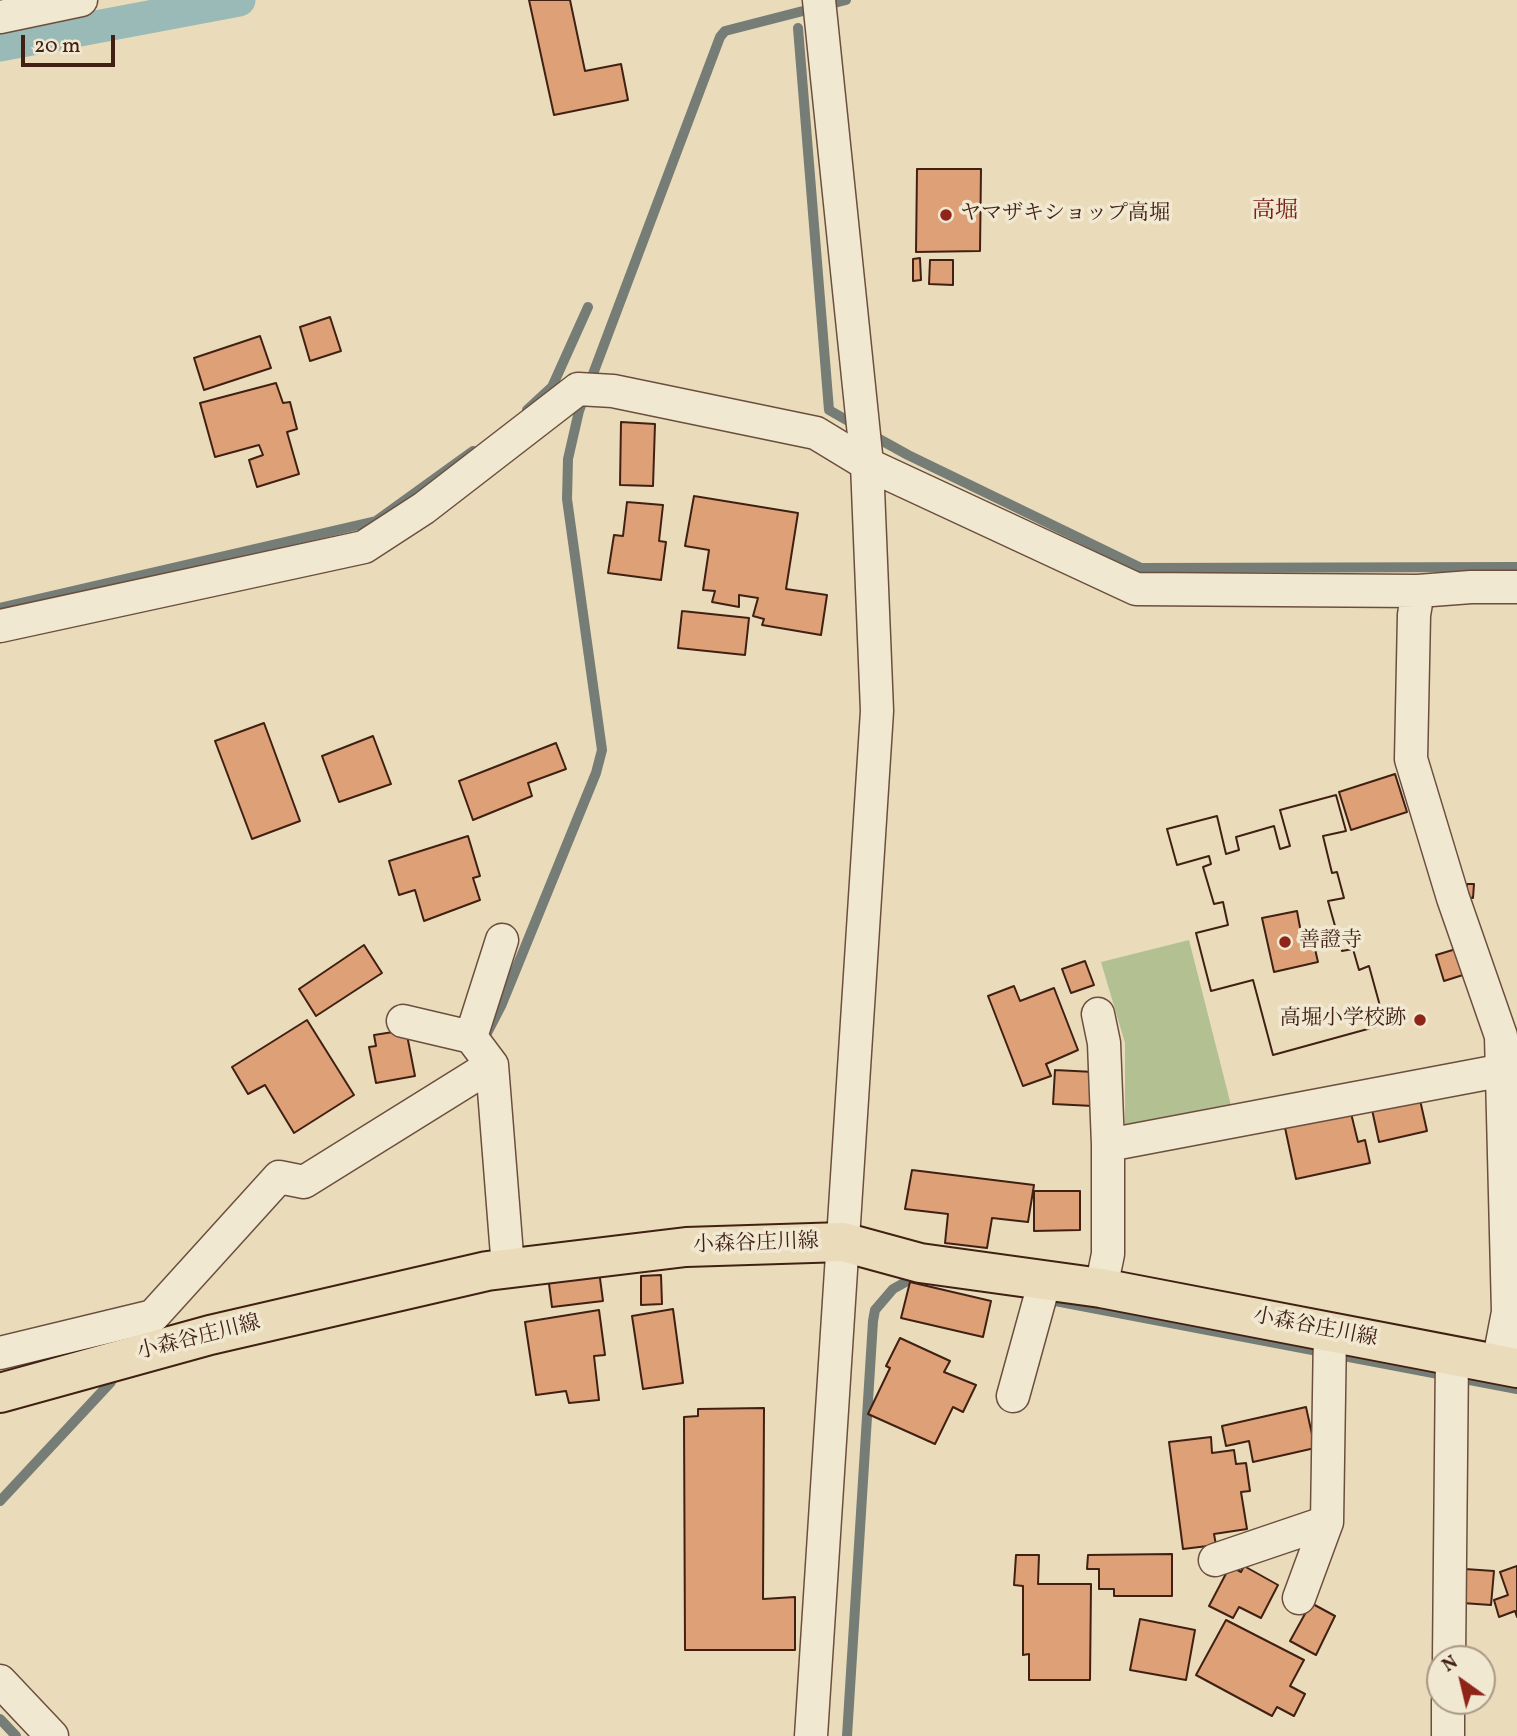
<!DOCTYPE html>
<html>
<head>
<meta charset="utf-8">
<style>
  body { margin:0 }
  #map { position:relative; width:1517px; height:1736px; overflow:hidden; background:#eadcba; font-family:Vollkorn,serif }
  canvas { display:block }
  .north { position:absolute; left:1426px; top:1645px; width:70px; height:70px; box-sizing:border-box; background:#f1e8d2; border:2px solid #ab9886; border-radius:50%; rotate:326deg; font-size:19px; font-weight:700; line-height:28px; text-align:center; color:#412014 }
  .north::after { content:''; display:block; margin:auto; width:24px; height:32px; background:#8f2418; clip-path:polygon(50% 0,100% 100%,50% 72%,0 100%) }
  .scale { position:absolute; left:21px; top:35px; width:94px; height:32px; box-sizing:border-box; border:4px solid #412014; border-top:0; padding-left:9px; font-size:21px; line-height:24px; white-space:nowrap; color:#412014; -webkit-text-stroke:5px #f1e8d2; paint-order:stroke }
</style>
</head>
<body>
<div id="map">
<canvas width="1517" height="1736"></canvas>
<div class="north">N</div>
<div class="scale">20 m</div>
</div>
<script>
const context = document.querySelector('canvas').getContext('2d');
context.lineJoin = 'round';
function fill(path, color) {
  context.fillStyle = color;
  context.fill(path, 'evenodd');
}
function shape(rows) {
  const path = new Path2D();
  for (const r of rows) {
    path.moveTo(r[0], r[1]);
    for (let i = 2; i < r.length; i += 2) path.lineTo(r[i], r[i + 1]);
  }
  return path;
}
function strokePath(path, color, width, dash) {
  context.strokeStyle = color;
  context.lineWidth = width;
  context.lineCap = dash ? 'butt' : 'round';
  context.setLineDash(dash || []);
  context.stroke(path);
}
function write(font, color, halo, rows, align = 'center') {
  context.font = font + ' Vollkorn,"Noto Serif JP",serif';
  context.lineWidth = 7;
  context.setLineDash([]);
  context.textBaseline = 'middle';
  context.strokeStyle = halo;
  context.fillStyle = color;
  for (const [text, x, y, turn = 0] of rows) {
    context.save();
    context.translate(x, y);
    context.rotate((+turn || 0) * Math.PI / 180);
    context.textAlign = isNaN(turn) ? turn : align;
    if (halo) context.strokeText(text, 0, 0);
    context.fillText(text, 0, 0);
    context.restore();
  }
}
fill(shape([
  [1189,940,1232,1109,1125,1135,1125,1043,1101,962]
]), '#b3c192');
strokePath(shape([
  [798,28,829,410,857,426],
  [527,410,552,387,588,307],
  [870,434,908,455,1141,568,1517,567],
  [0,608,376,521,473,451],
  [485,1037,501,1006,596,773,602,750,567,499,568,459,579,411,720,37,725,31,846,0],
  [1050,1300,1517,1389],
  [0,1501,111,1382],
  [0,1719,16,1736],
  [847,1736,873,1321,875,1310,893,1289,911,1279,921,1280]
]), '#767c76', 10);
strokePath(shape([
  [0,45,239,0]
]), '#9abab8', 33);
const building = shape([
  [529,0,570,0,585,71,621,64,628,100,554,115,529,0],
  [917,169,981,169,980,251,916,252,917,169],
  [920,258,921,280,913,281,913,259,920,258],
  [930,260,953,260,953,285,929,284,930,260],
  [330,317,341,351,310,361,300,327,330,317],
  [260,336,271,368,204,390,194,358,260,336],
  [276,383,283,403,290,402,297,429,287,432,299,474,257,487,249,460,263,455,259,445,215,457,200,403,276,383],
  [621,422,655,424,653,486,620,485,621,422],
  [694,496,798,513,786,589,827,595,821,635,762,625,764,619,753,616,758,598,739,595,739,607,712,602,715,591,703,590,709,550,685,546,694,496],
  [627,502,663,505,659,541,666,542,661,580,608,573,614,535,623,536,627,502],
  [682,611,749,618,745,655,678,648,682,611],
  [264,723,300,821,252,839,215,741,264,723],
  [373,736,391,784,339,802,322,756,373,736],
  [556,743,566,769,528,783,532,796,473,820,459,781,556,743],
  [1395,774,1407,812,1351,830,1339,792,1395,774],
  [1336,795,1346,831,1323,836,1332,873,1337,872,1344,898,1328,901,1342,951,1353,949,1359,970,1369,966,1380,1006,1370,1010,1375,1027,1273,1055,1253,980,1211,991,1196,933,1228,925,1223,902,1214,904,1203,867,1211,864,1209,856,1177,865,1167,829,1217,816,1226,854,1239,850,1236,837,1274,826,1280,849,1290,846,1280,810,1336,795],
  [1297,911,1302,938,1312,936,1318,962,1274,972,1262,918,1297,911],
  [1336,795,1346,831,1323,836,1332,873,1337,872,1344,898,1328,901,1342,951,1353,949,1359,970,1369,966,1380,1006,1370,1010,1375,1027,1273,1055,1253,980,1211,991,1196,933,1228,925,1223,902,1214,904,1203,867,1211,864,1209,856,1177,865,1167,829,1217,816,1226,854,1239,850,1236,837,1274,826,1280,849,1290,846,1280,810,1336,795],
  [468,836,480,876,473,878,480,900,424,921,415,890,399,895,389,861,468,836],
  [1467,884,1474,884,1473,898,1466,897,1467,884],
  [364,945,382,973,316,1016,299,989,364,945],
  [1456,949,1463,975,1444,981,1436,955,1456,949],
  [1085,961,1094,985,1071,993,1062,969,1085,961],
  [1014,986,1020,1001,1054,988,1078,1050,1046,1064,1051,1076,1023,1086,988,996,1014,986],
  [307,1020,354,1095,294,1133,265,1085,248,1094,232,1067,307,1020],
  [406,1030,415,1076,376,1083,369,1047,376,1046,374,1035,406,1030],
  [1055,1070,1094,1072,1093,1106,1053,1104,1055,1070],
  [1420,1100,1427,1131,1379,1142,1371,1105,1420,1100],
  [1350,1109,1358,1142,1365,1140,1370,1163,1296,1179,1284,1123,1350,1109],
  [912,1170,1034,1185,1028,1222,992,1218,987,1248,945,1243,948,1214,905,1209,912,1170],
  [1034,1191,1080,1191,1080,1230,1034,1231,1034,1191],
  [599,1271,603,1301,552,1307,548,1276,599,1271],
  [661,1275,662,1304,641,1305,641,1276,661,1275],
  [910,1282,991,1301,983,1337,901,1318,910,1282],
  [673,1309,683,1383,643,1389,632,1316,673,1309],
  [599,1310,605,1355,594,1356,599,1400,569,1403,566,1391,536,1395,525,1322,599,1310],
  [900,1338,950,1361,944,1372,976,1385,963,1412,953,1407,935,1444,868,1414,890,1368,886,1366,900,1338],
  [1306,1407,1315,1448,1253,1462,1249,1441,1226,1446,1222,1426,1306,1407],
  [764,1408,763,1599,795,1597,795,1650,685,1650,684,1417,698,1416,698,1409,764,1408],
  [1211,1437,1212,1453,1234,1450,1236,1464,1246,1463,1250,1491,1241,1492,1247,1529,1214,1534,1216,1545,1183,1549,1169,1442,1211,1437],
  [1172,1554,1172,1596,1114,1596,1114,1589,1099,1589,1099,1569,1087,1569,1088,1555,1172,1554],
  [1016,1555,1039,1555,1038,1584,1091,1584,1090,1680,1029,1680,1029,1654,1023,1655,1023,1586,1014,1585,1016,1555],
  [1230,1566,1241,1572,1244,1566,1278,1585,1261,1618,1239,1607,1233,1618,1209,1606,1230,1566],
  [1517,1566,1517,1617,1515,1611,1499,1617,1494,1600,1508,1595,1500,1572,1517,1566],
  [1465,1569,1494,1571,1491,1605,1462,1603,1465,1569],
  [1311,1603,1335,1616,1316,1655,1290,1641,1311,1603],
  [1140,1619,1195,1630,1186,1680,1130,1670,1140,1619],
  [1226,1620,1304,1660,1290,1686,1305,1694,1294,1716,1277,1707,1272,1716,1196,1675,1226,1620]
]);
fill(building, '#dda077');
strokePath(building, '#412014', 2);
const minor = shape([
  [0,17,81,0],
  [1418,591,1414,615,1411,759,1453,898,1501,1036,1508,1312,1498,1364],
  [0,626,364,547,424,508,578,389,613,391,816,433,867,464,1136,589,1418,591,1471,587,1517,587],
  [1098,1014,1104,1043,1108,1145,1108,1254,1101,1288],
  [403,1021,471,1037,492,1065,508,1268],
  [471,1037,502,940],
  [1108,1145,1504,1070],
  [0,1353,153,1316,279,1177,304,1182,492,1065],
  [1013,1396,1045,1280],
  [1215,1560,1327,1522],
  [1299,1598,1327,1522,1330,1332],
  [1449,1659,1452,1355],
  [0,1681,52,1736],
  [811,1736,877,711,867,464,819,0],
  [1448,1736,1448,1701]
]);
const major = shape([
  [0,1393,210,1335,487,1271,686,1247,843,1242,920,1263,1101,1288,1517,1368]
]);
strokePath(minor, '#6b4f3e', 35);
strokePath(major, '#412014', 42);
strokePath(minor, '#f1e8d2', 32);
strokePath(major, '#eadcba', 38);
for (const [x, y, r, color] of [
  [946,215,7,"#8f2418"],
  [1285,942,7,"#8f2418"],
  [1420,1020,7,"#8f2418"]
]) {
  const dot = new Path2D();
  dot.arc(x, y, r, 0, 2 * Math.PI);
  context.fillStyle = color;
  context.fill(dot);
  strokePath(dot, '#f1e8d2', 2.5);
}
write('21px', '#412014', '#f1e8d2', [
  ["ヤマザキショップ高堀",960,215],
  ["善證寺",1299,942],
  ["高堀小学校跡",1406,1020,"right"]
], 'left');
write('21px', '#412014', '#f1e8d2', [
  ["小森谷庄川線",756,1245,-2],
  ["小森谷庄川線",1315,1329,11],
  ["小森谷庄川線",199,1339,-14]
]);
write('23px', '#7a1f14', '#f1e8d2', [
  ["高堀",1275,213]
]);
</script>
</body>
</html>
